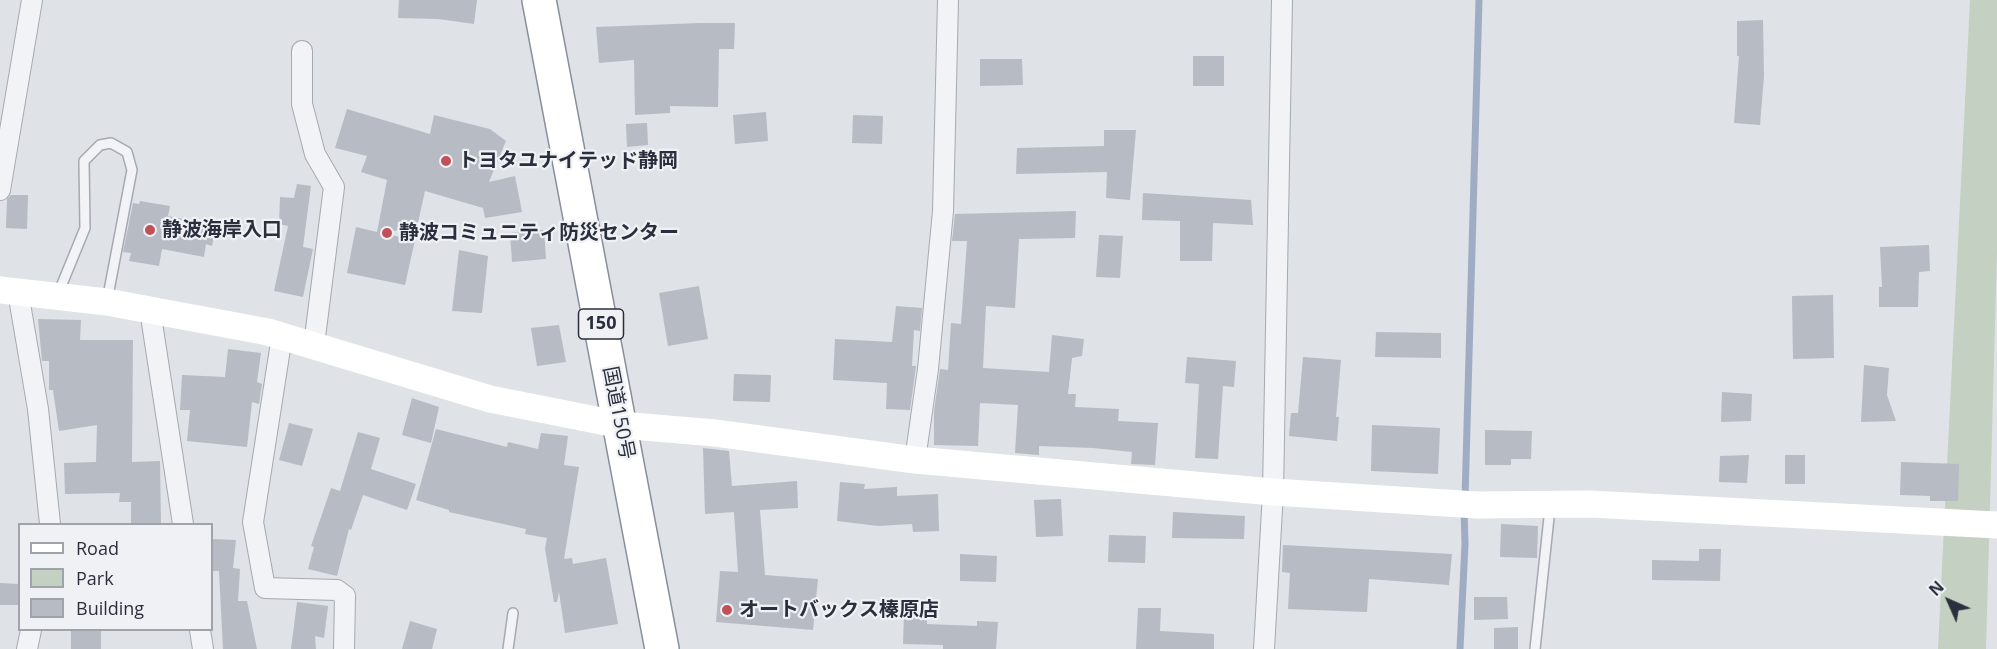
<!DOCTYPE html>
<html>
<head>
<meta charset="utf-8">
<style>
  body { margin:0 }
  #map { position:relative; width:1997px; height:649px; overflow:hidden; background:#dfe2e7; font-family:"Open Sans",sans-serif }
  canvas { display:block }
  .legend { position:absolute; left:18px; top:523px; width:195px; height:108px; box-sizing:border-box; background:#eff1f5; border:2px solid #a0a3ab; margin:0; padding:8px 10px; list-style:none; font-size:18px; color:#2a2f3d }
  .legend li { display:flex; align-items:center; gap:12px; height:30px }
  .legend b { width:30px; border:2px solid #a0a3ab }
  .north { position:absolute; left:1919px; top:571px; width:60px; height:60px; -webkit-text-stroke:4px #eff1f5; paint-order:stroke; rotate:315deg; font-size:16px; font-weight:700; line-height:24px; text-align:center; color:#2a2f3d }
  .north::after { content:''; display:block; margin:auto; width:21px; height:27px; background:#2a2f3d; clip-path:polygon(50% 0,100% 100%,50% 72%,0 100%) }
</style>
</head>
<body>
<div id="map">
<canvas width="1997" height="649"></canvas>
<ul class="legend">
<li><b style="height:8px;background:#fff"></b>Road</li>
<li><b style="height:16px;background:#c4d0c1"></b>Park</li>
<li><b style="height:16px;background:#b7bbc3"></b>Building</li>
</ul>
<div class="north">N</div>
</div>
<script>
const context = document.querySelector('canvas').getContext('2d');
context.lineJoin = 'round';
function fill(path, color) {
  context.fillStyle = color;
  context.fill(path, 'evenodd');
}
function shape(rows) {
  const path = new Path2D();
  for (const r of rows) {
    path.moveTo(r[0], r[1]);
    for (let i = 2; i < r.length; i += 2) path.lineTo(r[i], r[i + 1]);
  }
  return path;
}
function strokePath(path, color, width, dash) {
  context.strokeStyle = color;
  context.lineWidth = width;
  context.lineCap = dash ? 'butt' : 'round';
  context.setLineDash(dash || []);
  context.stroke(path);
}
function write(font, color, halo, rows, align = 'center') {
  context.font = font + ' "Open Sans","Noto Sans JP",sans-serif';
  context.lineWidth = 4.5;
  context.setLineDash([]);
  context.textBaseline = 'middle';
  context.strokeStyle = halo;
  context.fillStyle = color;
  for (const [text, x, y, turn = 0] of rows) {
    context.save();
    context.translate(x, y);
    context.rotate((+turn || 0) * Math.PI / 180);
    context.textAlign = isNaN(turn) ? turn : align;
    if (halo) context.strokeText(text, 0, 0);
    context.fillText(text, 0, 0);
    context.restore();
  }
}
fill(shape([
  [1970,0,1997,0,1997,251,1986,649,1938,649]
]), '#c4d0c1');
strokePath(shape([
  [1465,498,1479,0],
  [1460,649,1465,544,1464,509]
]), '#9eadc4', 7);
fill(shape([
  [399,0,477,0,474,24,438,19,398,18],
  [1763,20,1764,76,1760,125,1734,123,1739,56,1737,56,1737,21],
  [700,23,735,23,734,49,719,49,718,107,670,106,670,113,635,115,634,60,599,63,596,27],
  [1193,56,1224,56,1224,86,1193,86],
  [980,59,1022,59,1023,85,980,86],
  [347,109,430,134,434,115,490,129,506,141,489,182,515,176,522,212,485,218,483,208,425,191,417,227,381,233,415,240,405,285,347,273,356,227,377,232,387,180,361,172,367,156,335,148],
  [766,112,768,141,735,144,733,115],
  [853,115,883,116,882,144,852,143],
  [647,123,648,145,627,147,626,124],
  [1104,130,1136,130,1130,200,1106,198,1107,172,1016,174,1017,148,1104,146],
  [297,184,311,186,303,247,313,249,303,297,274,291,288,226,279,224,280,197,294,198],
  [1143,193,1251,200,1253,225,1213,223,1212,261,1180,261,1180,221,1142,220],
  [11,195,28,195,27,229,6,228,7,199],
  [140,201,170,206,168,216,216,225,212,246,206,244,204,257,162,249,159,266,129,261,131,253,123,252,133,203,139,204],
  [1076,211,1075,238,1019,239,1015,308,986,306,983,368,1049,372,1052,335,1084,339,1082,356,1072,358,1068,394,1076,394,1075,407,1119,409,1118,421,1158,423,1155,465,1131,464,1132,452,1093,448,1039,446,1039,455,1015,453,1018,405,980,403,978,446,934,445,934,411,940,369,948,370,951,323,961,324,967,241,952,241,955,214],
  [544,230,546,259,512,262,510,233],
  [1099,235,1123,236,1120,278,1096,277],
  [1929,245,1930,271,1919,272,1918,307,1879,307,1879,287,1882,287,1880,247],
  [459,250,488,256,482,313,452,311],
  [699,286,708,339,668,346,659,293],
  [1833,295,1834,358,1793,359,1792,296],
  [896,306,922,308,920,331,914,330,912,366,916,366,910,410,886,409,887,383,833,380,835,339,892,342],
  [38,319,81,320,80,340,133,340,132,462,160,461,161,525,131,525,131,502,119,502,120,493,65,494,64,463,96,462,97,425,59,431,53,390,49,390,49,361,42,361],
  [559,325,566,362,537,366,531,328],
  [1376,332,1441,333,1441,358,1375,357],
  [228,349,261,353,257,382,262,384,259,404,252,402,247,447,187,441,190,410,180,410,182,375,225,377],
  [1187,357,1236,361,1234,387,1223,386,1218,459,1195,458,1199,384,1185,383],
  [1303,357,1341,360,1336,417,1339,417,1337,441,1289,436,1291,413,1298,413],
  [1864,365,1889,368,1887,395,1896,421,1861,422],
  [734,374,771,375,770,402,733,401],
  [1722,392,1752,394,1751,421,1721,422],
  [412,398,439,407,431,443,402,435],
  [289,423,313,429,302,466,279,460],
  [1372,425,1440,428,1438,474,1371,471],
  [436,429,507,447,508,442,538,449,541,433,568,436,564,465,579,467,564,559,572,558,573,564,606,558,618,624,565,633,559,592,557,602,554,602,545,549,547,538,525,534,526,529,449,512,449,510,416,500],
  [1485,430,1532,431,1531,459,1511,459,1511,465,1485,465],
  [358,432,380,438,371,469,416,484,407,510,363,495,351,530,349,529,337,576,308,569,314,547,311,546,331,488,340,491],
  [703,448,729,451,732,486,797,481,798,508,760,510,765,575,818,579,813,630,716,622,720,571,738,572,734,512,705,514],
  [1749,455,1747,483,1719,482,1720,456],
  [1785,455,1805,455,1805,484,1785,484],
  [1901,462,1959,464,1958,501,1930,501,1930,496,1900,495],
  [840,482,865,484,864,489,897,487,897,496,938,494,939,531,913,532,912,524,878,526,837,521],
  [1061,499,1063,536,1036,537,1034,500],
  [1173,512,1245,516,1244,539,1172,538],
  [1501,524,1538,526,1537,558,1500,557],
  [1109,535,1146,536,1145,563,1108,562],
  [212,539,236,540,233,568,240,569,238,601,247,601,257,649,223,649,219,571,212,571],
  [1283,545,1452,554,1449,585,1369,579,1367,612,1288,609,1290,573,1282,572],
  [1699,549,1721,549,1720,581,1652,580,1652,560,1699,561],
  [960,554,997,556,996,582,960,581],
  [0,583,20,584,20,605,0,605],
  [1474,597,1507,597,1508,619,1474,620],
  [297,602,328,606,324,638,315,636,316,649,291,649],
  [1138,608,1161,608,1160,631,1214,634,1214,649,1136,649],
  [904,615,927,616,927,624,977,626,977,621,998,622,996,649,943,649,943,645,903,644],
  [410,621,437,629,432,649,402,649],
  [1518,627,1518,649,1494,649,1494,628],
  [71,630,101,630,101,649,71,649]
]), '#b7bbc3');
const lane = shape([
  [58,294,85,228,84,161,100,145,111,143,127,152,132,170,107,301],
  [508,649,513,613],
  [1535,649,1550,508]
]);
const street = shape([
  [302,51,302,104,315,154,334,187,314,345],
  [0,190,32,0],
  [18,292,38,409,50,524],
  [150,310,183,524],
  [282,336,253,522,265,588,337,590,345,596,344,649],
  [915,460,928,369,943,211,948,0],
  [200,630,203,649],
  [27,649,31,630],
  [1264,649,1273,492,1282,0]
]);
const highway = shape([
  [539,0,662,649]
]);
strokePath(lane, '#a5a9b1', 12);
strokePath(street, '#a5a9b1', 22);
strokePath(highway, '#888f9c', 36);
strokePath(lane, '#f2f3f6', 9);
strokePath(street, '#f2f3f6', 20);
strokePath(shape([
  [0,290,107,302,268,332,490,399,621,425,715,433,915,460,1273,492,1477,505,1590,504,1997,525]
]), '#fff', 27);
strokePath(highway, '#fff', 33);
for (const [x, y, r, color] of [
  [446,161,6,"#c15059"],
  [150,230,6,"#c15059"],
  [387,233,6,"#c15059"],
  [727,610,6,"#c15059"]
]) {
  const dot = new Path2D();
  dot.arc(x, y, r, 0, 2 * Math.PI);
  context.fillStyle = color;
  context.fill(dot);
  strokePath(dot, '#eff1f5', 2);
}
for (const [x, y, w] of [
  [601,324,45]
]) {
  const box = new Path2D();
  box.roundRect(x - w / 2, y - 15, w, 30, 4.5);
  context.fillStyle = '#eff1f5';
  context.fill(box);
  strokePath(box, '#2a2f3d', 1.5);
}
write('bold 18px', '#2a2f3d', null, [
  ["150",601,324]
]);
write('bold 20px', '#2a2f3d', '#eff1f5', [
  ["トヨタユナイテッド静岡",458,161],
  ["静波海岸入口",162,230],
  ["静波コミュニティ防災センター",399,233],
  ["オートバックス榛原店",739,610]
], 'left');
write('20px', '#2a2f3d', '#eff1f5', [
  ["国道150号",618,413,79]
]);
</script>
</body>
</html>
